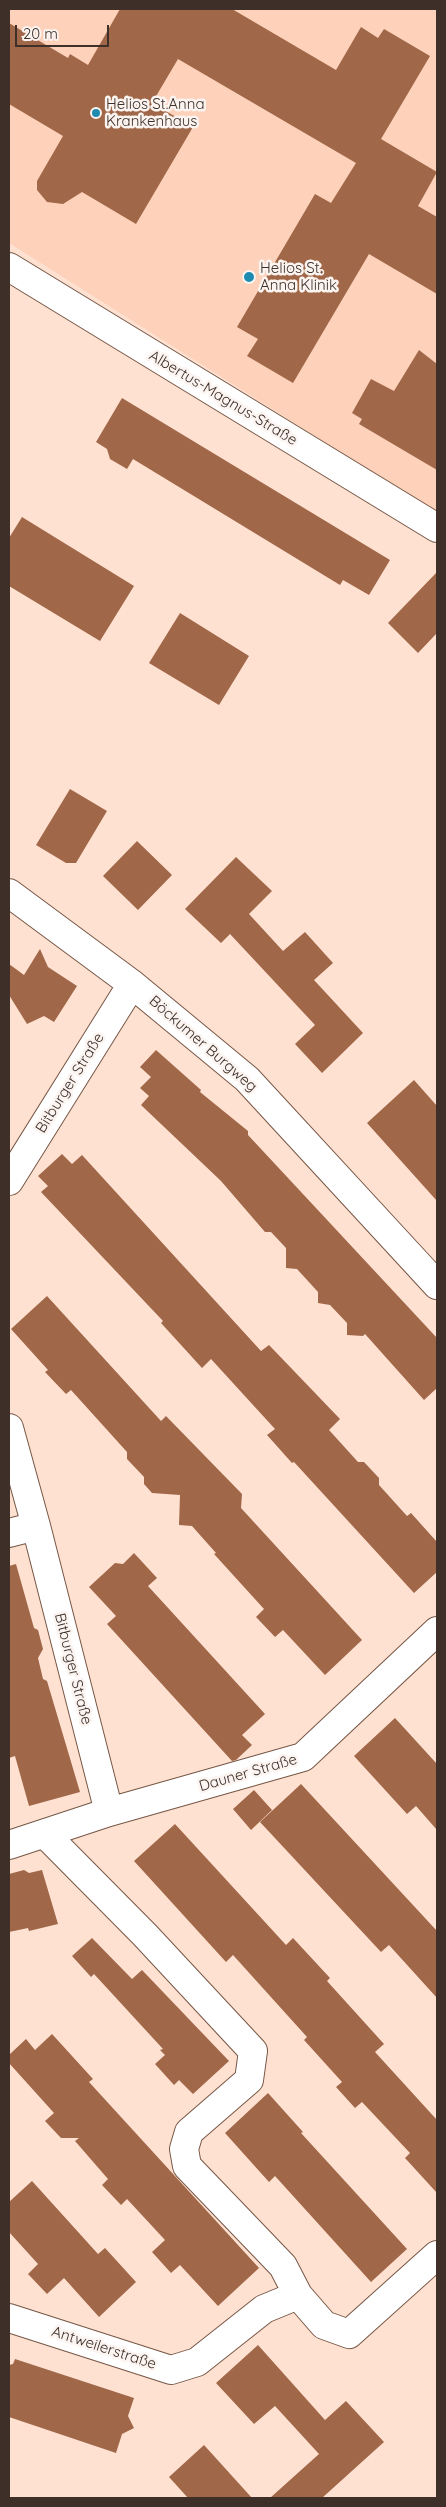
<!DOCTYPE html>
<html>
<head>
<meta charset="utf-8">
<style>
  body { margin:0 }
  #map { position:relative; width:446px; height:2507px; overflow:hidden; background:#ffe1d2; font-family:Quicksand,sans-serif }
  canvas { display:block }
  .frame { position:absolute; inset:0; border:10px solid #3e3028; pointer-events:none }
  .scale { position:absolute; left:15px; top:25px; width:94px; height:22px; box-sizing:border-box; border:2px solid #3e3028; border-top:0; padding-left:6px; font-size:15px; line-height:18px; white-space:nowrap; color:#3e3028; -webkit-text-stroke:4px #fbf4f0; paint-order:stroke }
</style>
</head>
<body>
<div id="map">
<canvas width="446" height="2507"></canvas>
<div class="frame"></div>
<div class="scale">20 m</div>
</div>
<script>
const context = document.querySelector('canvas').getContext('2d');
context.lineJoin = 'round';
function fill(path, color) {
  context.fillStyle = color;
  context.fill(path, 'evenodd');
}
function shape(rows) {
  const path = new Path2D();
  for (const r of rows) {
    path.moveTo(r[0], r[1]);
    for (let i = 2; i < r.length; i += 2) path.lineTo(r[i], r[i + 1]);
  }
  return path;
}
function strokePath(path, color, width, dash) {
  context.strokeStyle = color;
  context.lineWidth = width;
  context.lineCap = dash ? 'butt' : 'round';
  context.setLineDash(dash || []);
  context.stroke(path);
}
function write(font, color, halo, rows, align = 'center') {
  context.font = font + ' Quicksand,sans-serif';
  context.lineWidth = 5;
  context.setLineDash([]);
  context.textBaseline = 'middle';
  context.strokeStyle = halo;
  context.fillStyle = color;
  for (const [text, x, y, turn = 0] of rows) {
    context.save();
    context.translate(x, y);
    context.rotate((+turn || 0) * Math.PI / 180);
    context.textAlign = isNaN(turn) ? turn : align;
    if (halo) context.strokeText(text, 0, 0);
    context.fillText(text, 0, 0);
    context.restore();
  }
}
fill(shape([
  [9,9,437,9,437,513,9,243]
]), '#fdd1ba');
fill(shape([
  [120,9,232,9,336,70,361,27,378,38,384,29,430,56,381,139,437,172,418,206,437,217,437,294,369,254,293,383,247,356,258,339,237,327,315,194,331,203,356,163,178,59,152,103,193,127,136,224,82,192,63,204,47,202,37,190,37,181,63,136,9,104,9,23,68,58,70,54,88,65],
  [419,350,437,364,437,470,359,424,362,419,352,413,371,379,394,391],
  [122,398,390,560,369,595,343,580,340,585,133,459,127,469,110,459,107,449,96,442],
  [22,517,134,586,100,641,9,586,9,538],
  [437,572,437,633,418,653,388,623],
  [180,613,249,656,219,705,149,663],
  [70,789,107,811,76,863,66,863,36,845],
  [137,841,172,875,138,910,103,876],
  [236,857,272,891,249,914,283,951,305,932,333,963,314,980,363,1033,322,1073,295,1044,315,1025,230,934,221,943,185,909],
  [40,949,48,967,77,986,54,1022,44,1016,27,1024,9,995,9,964,24,975],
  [156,1050,201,1090,200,1092,248,1131,248,1135,437,1338,437,1388,424,1400,365,1334,363,1336,347,1335,347,1323,330,1305,318,1303,318,1292,297,1269,286,1268,286,1248,271,1232,265,1232,221,1181,141,1105,149,1096,140,1088,151,1077,140,1067],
  [414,1080,437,1106,437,1201,367,1123],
  [62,1154,72,1164,82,1155,261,1351,269,1345,340,1419,329,1430,358,1462,364,1462,379,1478,379,1485,407,1516,411,1513,437,1542,437,1572,414,1593,294,1462,292,1463,267,1435,275,1429,211,1359,202,1368,161,1323,163,1321,41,1192,48,1186,38,1176],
  [47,1296,161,1421,166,1416,242,1494,241,1508,362,1640,325,1675,283,1630,275,1637,256,1617,264,1609,214,1554,216,1553,192,1526,179,1525,180,1495,152,1493,144,1484,144,1477,127,1459,127,1452,71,1390,66,1394,45,1372,48,1370,11,1329],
  [134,1553,157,1578,148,1586,265,1714,242,1735,252,1745,236,1760,232,1761,107,1624,116,1616,89,1587,115,1563,123,1564],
  [16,1564,34,1628,38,1630,43,1649,38,1658,43,1679,47,1681,80,1792,29,1806,15,1756,9,1758,9,1566],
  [395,1718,437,1764,437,1830,416,1806,407,1814,354,1756],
  [301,1784,437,1931,437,1998,389,1945,381,1952,260,1822],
  [254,1790,272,1810,251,1830,233,1809],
  [175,1824,286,1945,293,1938,330,1978,327,1981,384,2044,375,2052,437,2120,437,2193,405,2158,410,2153,362,2102,355,2108,336,2087,342,2082,304,2040,307,2037,233,1955,226,1962,134,1861],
  [24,1870,29,1873,42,1870,58,1924,29,1931,28,1928,9,1932,9,1874],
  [92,1938,132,1979,142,1970,229,2061,193,2094,179,2080,174,2085,155,2064,165,2055,160,2050,163,2049,94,1974,91,1977,72,1956],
  [52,2034,93,2079,89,2082,259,2268,218,2306,180,2265,171,2273,152,2252,165,2240,127,2199,121,2205,102,2185,108,2179,75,2141,79,2138,61,2138,45,2121,54,2113,9,2063,9,2055,26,2039,35,2050],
  [268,2093,303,2132,301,2133,407,2249,371,2282,275,2176,269,2182,225,2133],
  [32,2181,98,2254,105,2248,136,2282,99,2317,64,2278,47,2294,28,2274,38,2264,9,2232,9,2202],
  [258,2345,325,2420,346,2401,384,2442,322,2498,270,2498,319,2454,275,2406,254,2424,216,2383],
  [15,2359,134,2398,128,2416,134,2428,122,2434,116,2453,9,2417,9,2365,13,2364],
  [204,2445,252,2498,188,2498,169,2477]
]), '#a06748');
const minor = shape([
  [9,267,437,528],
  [9,893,132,984,247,1079,437,1285],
  [9,1181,132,984],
  [9,1428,36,1526,109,1812],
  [9,1533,36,1526],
  [45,1834,145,1935,253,2051,249,2080,189,2132,184,2149,187,2166,283,2266,298,2295],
  [9,1845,109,1812,303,1757,437,1631],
  [9,2318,171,2370,197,2362,264,2309,298,2295,324,2325,349,2334,437,2255]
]);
strokePath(minor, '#765746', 30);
strokePath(minor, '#fff', 28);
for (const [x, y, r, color] of [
  [96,113,5,"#1f8bb1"],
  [249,277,6,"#1f8bb1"]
]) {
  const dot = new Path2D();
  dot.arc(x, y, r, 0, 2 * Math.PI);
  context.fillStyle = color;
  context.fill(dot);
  strokePath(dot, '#fbf4f0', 2);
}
write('15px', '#3e3028', '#fbf4f0', [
  ["Helios St.Anna",106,104],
  ["Krankenhaus",106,121],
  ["Helios St.",260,268],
  ["Anna Klinik",260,285]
], 'left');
write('15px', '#3e3028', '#fbf4f0', [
  ["Albertus-Magnus-Straße",223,398,31],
  ["Böckumer Burgweg",203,1044,41],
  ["Bitburger Straße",70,1083,-58],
  ["Bitburger Straße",73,1669,76],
  ["Dauner Straße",248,1773,-16],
  ["Antweilerstraße",104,2348,18]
]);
</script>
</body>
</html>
